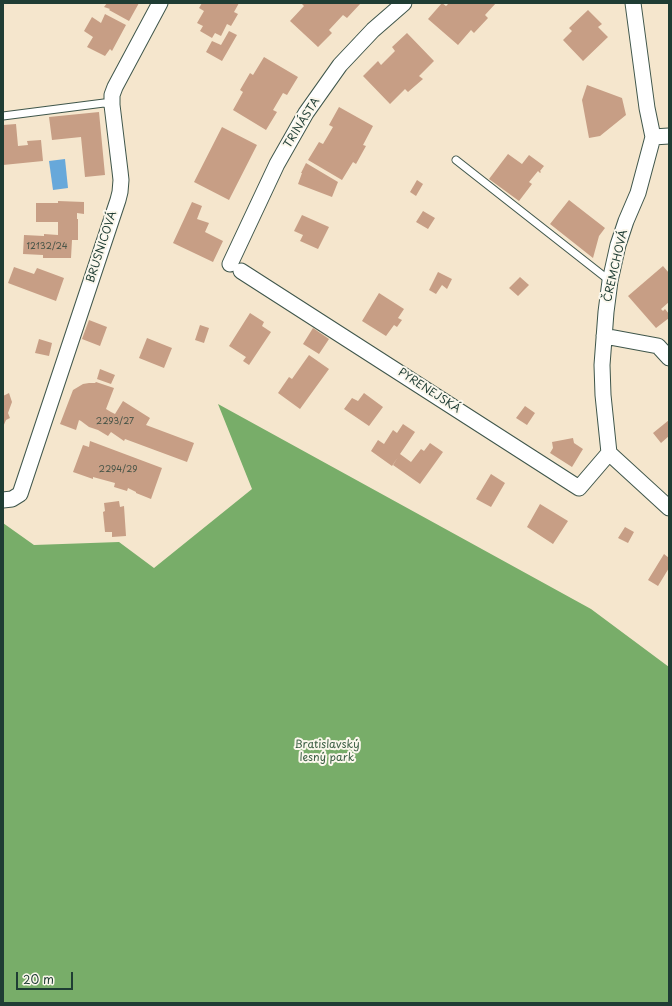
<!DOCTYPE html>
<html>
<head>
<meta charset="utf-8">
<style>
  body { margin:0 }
  #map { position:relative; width:672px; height:1006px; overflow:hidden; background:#f5e6cd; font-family:"Playpen Sans",sans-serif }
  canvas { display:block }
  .frame { position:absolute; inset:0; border:4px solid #1f3d34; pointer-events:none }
  .scale { position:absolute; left:16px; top:972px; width:57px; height:18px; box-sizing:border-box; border:2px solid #1f3d34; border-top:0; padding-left:5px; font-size:12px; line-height:14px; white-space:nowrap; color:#1f3d34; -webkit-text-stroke:3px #fbf7ec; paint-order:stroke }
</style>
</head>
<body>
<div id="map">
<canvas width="672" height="1006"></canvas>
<div class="frame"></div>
<div class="scale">20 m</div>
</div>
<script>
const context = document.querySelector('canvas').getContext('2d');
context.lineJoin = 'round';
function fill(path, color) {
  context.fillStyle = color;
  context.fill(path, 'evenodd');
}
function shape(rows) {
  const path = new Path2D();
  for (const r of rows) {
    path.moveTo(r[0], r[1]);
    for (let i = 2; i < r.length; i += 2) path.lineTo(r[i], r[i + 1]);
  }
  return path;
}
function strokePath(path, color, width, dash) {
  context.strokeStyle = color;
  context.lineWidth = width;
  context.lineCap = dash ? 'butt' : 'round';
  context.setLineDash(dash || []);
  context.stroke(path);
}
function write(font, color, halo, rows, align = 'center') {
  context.font = font + ' "Playpen Sans",sans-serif';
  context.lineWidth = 4;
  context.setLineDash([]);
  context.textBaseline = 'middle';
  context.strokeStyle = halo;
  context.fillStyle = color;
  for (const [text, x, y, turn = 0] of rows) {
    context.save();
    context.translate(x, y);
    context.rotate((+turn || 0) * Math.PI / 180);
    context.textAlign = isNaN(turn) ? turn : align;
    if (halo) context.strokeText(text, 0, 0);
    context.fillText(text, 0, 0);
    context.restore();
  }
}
fill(shape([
  [218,404,591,609,669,667,669,1003,3,1003,3,523,34,545,119,542,154,568,252,489]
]), '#78ad69');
fill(shape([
  [65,159,68,188,53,190,49,161]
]), '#67a8da');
fill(shape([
  [107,3,139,3,129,21,109,10,110,9,104,7],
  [202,3,239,3,234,12,238,14,231,26,227,24,221,36,215,33,212,38,200,31,203,26,197,23,204,11,199,8],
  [301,3,361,3,347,18,343,15,329,30,332,33,318,47,290,21,304,6],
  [442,3,446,6,449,3,496,3,485,15,488,18,474,33,471,30,458,45,428,19],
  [588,10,602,24,598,27,608,37,583,61,563,40,572,31,569,28],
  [105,14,126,25,112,51,110,49,105,56,87,47,93,37,84,31,92,17,101,23],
  [229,31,237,35,222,61,206,52,212,41,221,45],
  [407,33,434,61,419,76,423,79,408,92,405,89,390,104,363,76,378,61,381,65,395,51,392,47],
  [264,57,298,77,287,95,283,93,273,110,277,112,266,130,233,110,243,92,240,90,250,73,253,75],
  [587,85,622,98,626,115,600,136,589,138,582,100],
  [339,107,373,126,363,145,366,146,356,164,353,162,342,180,308,160,319,142,323,144,333,127,329,125],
  [99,112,105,175,85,177,81,137,52,140,49,117],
  [16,124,18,146,28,145,27,141,41,140,43,161,3,165,3,125],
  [222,127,257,145,229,200,194,182],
  [508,154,522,164,529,155,544,166,540,171,541,172,540,173,538,171,529,182,532,184,519,201,489,179],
  [306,163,338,182,332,197,298,184,302,173,301,173],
  [417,180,423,184,416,196,410,192],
  [569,200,605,228,599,236,593,258,550,224],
  [58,201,84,202,84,214,77,213,77,219,78,219,78,240,72,240,71,258,43,258,43,255,23,254,24,235,44,236,44,234,58,235,58,222,36,222,36,203,58,203],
  [192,202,202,206,197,219,209,223,205,232,223,241,213,262,173,243],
  [423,211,435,218,428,229,416,222],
  [302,215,329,227,318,249,300,241,303,235,294,231],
  [663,266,669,273,669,302,661,309,663,311,665,309,669,314,669,318,656,328,628,296],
  [14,267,34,274,37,268,64,278,56,301,8,283],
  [438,272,452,279,447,289,442,285,436,294,429,290],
  [520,277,529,285,518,296,509,288],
  [379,293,404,309,398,318,402,320,397,327,394,325,386,336,362,321],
  [250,313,264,322,262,326,271,332,249,365,243,361,246,357,229,346],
  [89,320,107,327,100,346,82,339],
  [200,325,209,328,204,343,195,340],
  [313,328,329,339,319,354,303,344],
  [147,338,172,348,164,368,139,358],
  [39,339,52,343,49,356,35,353],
  [309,355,329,369,300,409,278,393,289,377,292,379],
  [100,369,115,375,111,384,97,379],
  [96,382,114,388,106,409,111,412,115,414,123,401,150,418,146,425,194,443,187,462,125,439,124,441,111,432,108,436,98,430,89,427,81,421,79,420,76,430,60,424,73,390,83,384,89,383,95,383],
  [9,393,12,402,8,413,10,418,6,420,3,427,3,396],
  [364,393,383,407,369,426,344,409,352,398,358,401],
  [525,406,535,413,527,425,516,418],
  [669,420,669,436,661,443,653,433],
  [403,424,415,432,400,454,411,462,421,449,424,451,430,443,443,452,420,484,393,465,398,457,392,466,371,451,378,440,384,444,393,430,397,433],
  [573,438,574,443,583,449,572,467,550,453,553,448,552,442],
  [90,441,162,468,151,499,136,493,136,492,128,488,127,491,114,487,115,483,93,477,93,479,73,472,83,445,89,447],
  [491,474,505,483,491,507,476,499],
  [119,501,120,507,124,506,126,536,112,537,112,532,105,532,103,512,105,511,104,503],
  [540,504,568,521,553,544,527,527],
  [625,527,634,532,628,543,618,538],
  [664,554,669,558,669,568,658,586,648,580]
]), '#c79e85');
const lane = shape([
  [3,116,104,103,112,105],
  [456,160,610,281]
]);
const street = shape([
  [633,3,647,108,653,137,638,193,626,221,618,245,610,281,606,312,602,365,603,395,609,453,669,508],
  [653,137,669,136],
  [230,264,277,164,306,113,340,65,373,30,404,3],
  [241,271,579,488,609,453],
  [604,336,658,346,669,358],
  [3,500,12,499,20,494,118,200,120,192,121,180,120,171,112,105,112,95,115,87,160,3]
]);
strokePath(lane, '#3f564b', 9);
strokePath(street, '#3f564b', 17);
strokePath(lane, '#fff', 7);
strokePath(street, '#fff', 15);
write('9px', '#495548', null, [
  ["12132/24",47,247],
  ["2293/27",115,422],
  ["2294/29",118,470]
]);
write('11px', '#1f3d34', '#fbf7ec', [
  ["TRINÁSTA",302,123,-58],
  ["BRUSNICOVÁ",102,247,-72],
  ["ČREMCHOVÁ",616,266,-77],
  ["PYRENEJSKÁ",429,391,33]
]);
write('11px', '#3d6045', '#fbf7ec', [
  ["Bratislavský",327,745],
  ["lesný park",327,758]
]);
</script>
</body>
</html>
